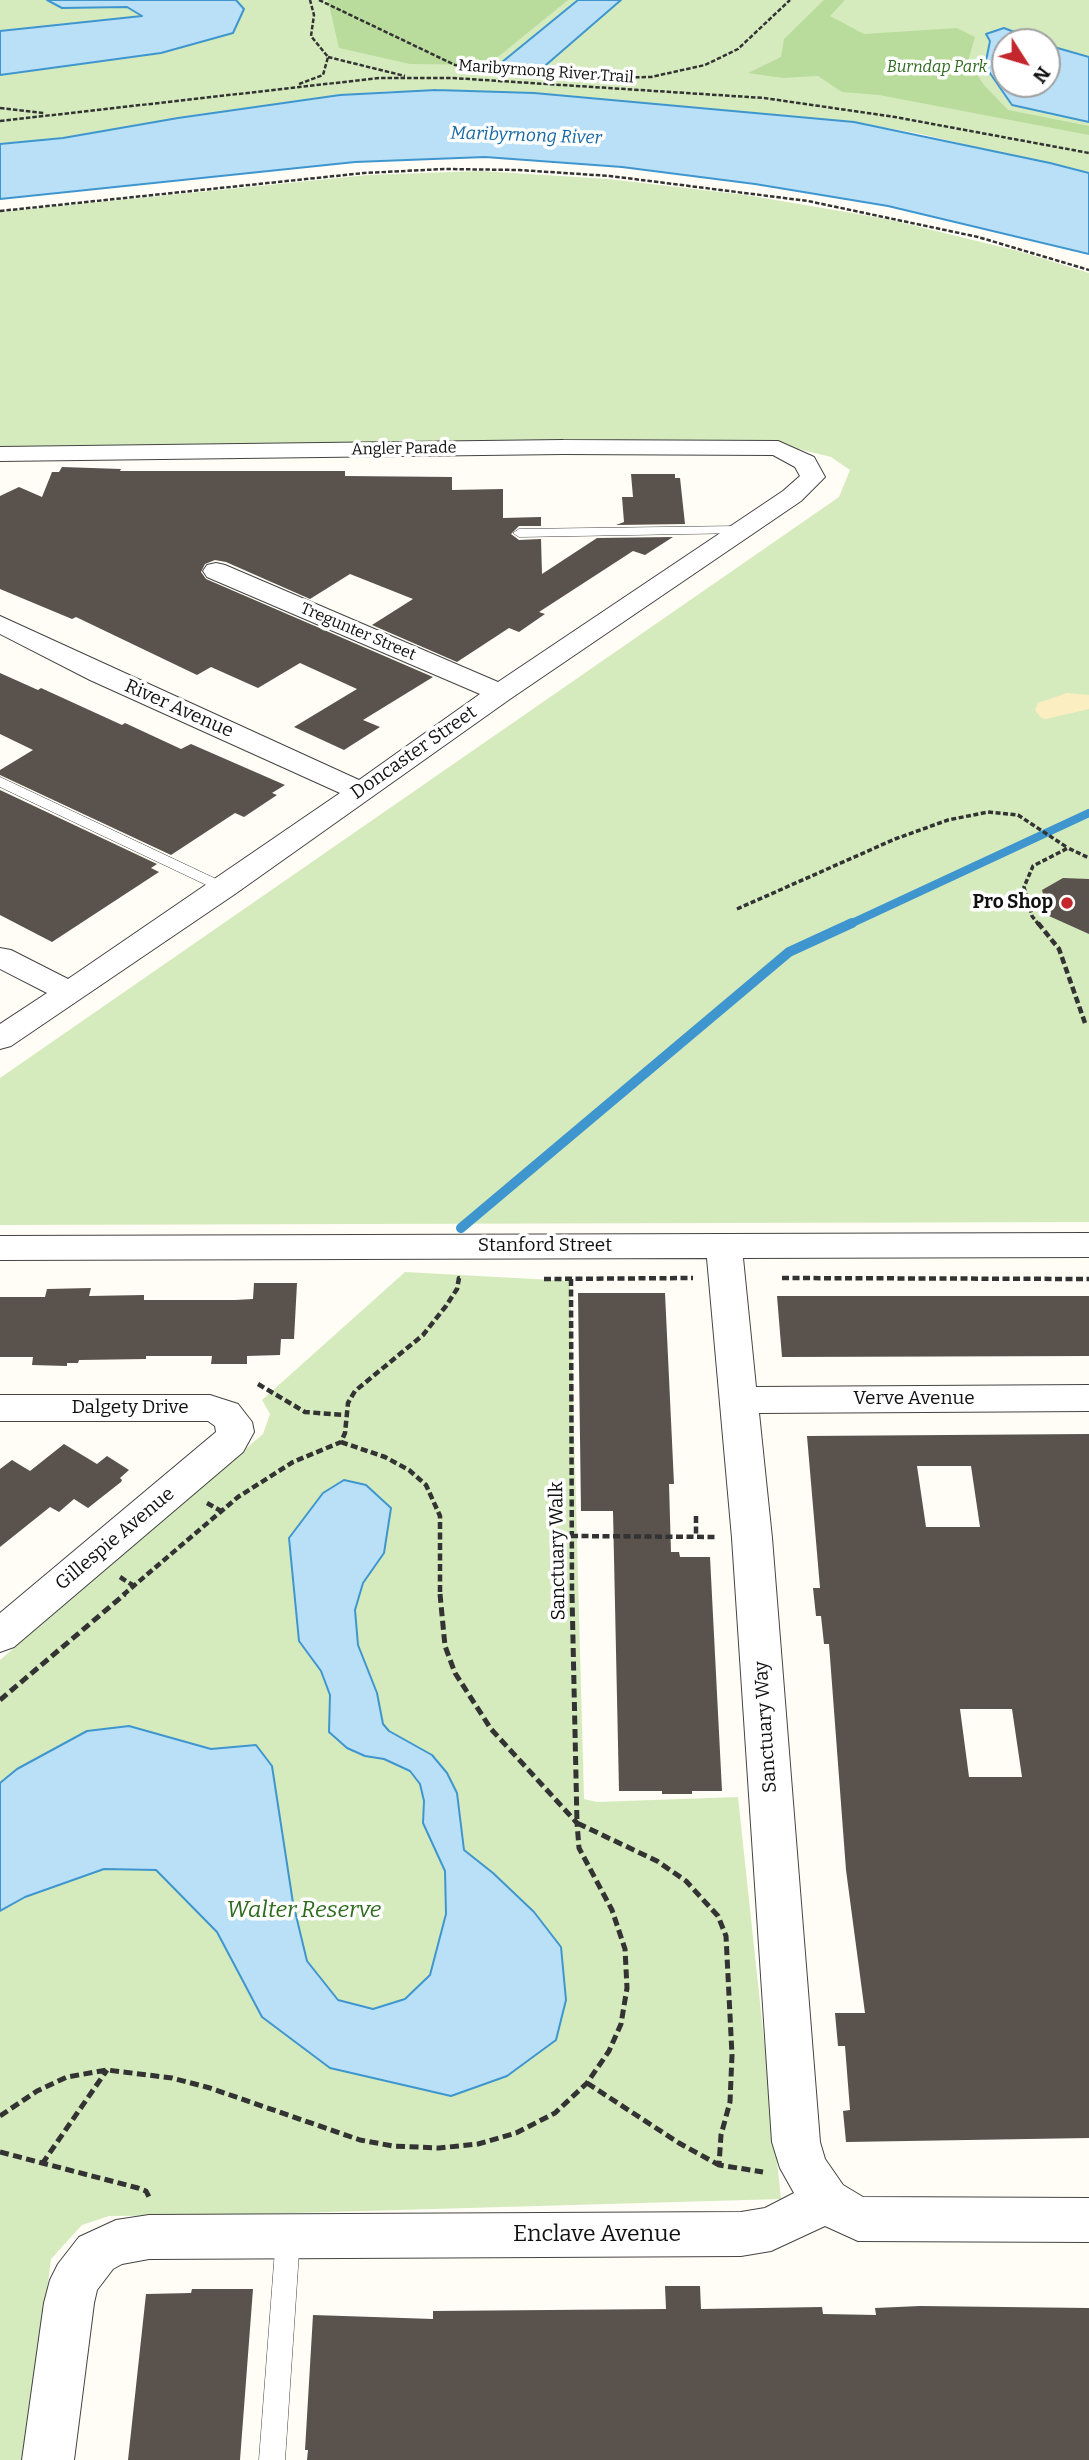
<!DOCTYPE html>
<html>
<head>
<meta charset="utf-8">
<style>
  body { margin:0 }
  #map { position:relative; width:1089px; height:2460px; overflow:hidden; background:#fffdf5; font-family:Bitter,serif }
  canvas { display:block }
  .north { position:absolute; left:991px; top:28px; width:70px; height:70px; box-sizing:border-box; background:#fff; border:2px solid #a0a0a0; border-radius:50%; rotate:127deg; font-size:19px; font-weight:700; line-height:28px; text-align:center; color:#111 }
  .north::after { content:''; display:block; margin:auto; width:24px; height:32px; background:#c4262e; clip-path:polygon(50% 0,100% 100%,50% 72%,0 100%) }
</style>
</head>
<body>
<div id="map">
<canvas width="1089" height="2460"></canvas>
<div class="north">N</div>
</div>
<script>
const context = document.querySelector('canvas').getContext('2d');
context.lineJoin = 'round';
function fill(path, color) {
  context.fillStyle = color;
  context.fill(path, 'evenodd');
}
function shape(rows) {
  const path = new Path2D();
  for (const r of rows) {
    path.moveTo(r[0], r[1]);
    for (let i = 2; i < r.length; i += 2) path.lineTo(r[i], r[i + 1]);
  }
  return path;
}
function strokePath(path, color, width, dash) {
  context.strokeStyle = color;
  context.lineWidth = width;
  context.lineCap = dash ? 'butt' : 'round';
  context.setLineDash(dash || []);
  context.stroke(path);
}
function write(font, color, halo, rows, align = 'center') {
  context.font = font + ' Bitter,serif';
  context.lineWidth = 7;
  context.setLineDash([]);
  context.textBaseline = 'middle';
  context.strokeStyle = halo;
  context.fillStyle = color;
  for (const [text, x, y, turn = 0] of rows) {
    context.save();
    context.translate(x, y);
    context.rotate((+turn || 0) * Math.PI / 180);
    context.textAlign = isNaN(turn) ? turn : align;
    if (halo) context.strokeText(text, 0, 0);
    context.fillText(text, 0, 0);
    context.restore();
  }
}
fill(shape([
  [0,0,1089,0,1089,173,916,133,854,122,625,101,484,92,391,91,340,95,178,118,63,138,0,144],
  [1005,42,1047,42,1047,84,1005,84],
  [481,171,608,179,746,195,887,219,1022,252,1089,273,1089,1222,0,1225,0,1078,839,497,850,470,831,457,782,445,0,448,0,212,368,175],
  [405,1272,570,1281,584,1799,597,1802,738,1797,781,2199,224,2215,109,2216,82,2225,51,2259,25,2460,0,2460,0,1660,263,1434,270,1414,262,1400]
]), '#d5ebbd');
fill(shape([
  [328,0,568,0,488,65,410,64,339,48],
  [824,0,845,0,830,16,864,34,957,28,975,37,968,61,984,85,1008,110,1089,126,1089,135,879,95,842,92,818,76,783,78,748,73,781,57,784,39]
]), '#b9dc9c');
fill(shape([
  [1067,693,1089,695,1089,709,1046,719,1041,718,1035,710,1038,703]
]), '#fbeec1');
const water = shape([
  [47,0,236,0,244,9,233,33,161,53,0,75,0,31,142,16,127,7,62,8,47,0],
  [578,0,621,0,539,71,496,67,578,0],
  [1004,28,1040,42,1005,42,1005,84,1047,84,1047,45,1089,57,1089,122,1012,105,985,66,990,41,986,34,1004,28],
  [436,90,534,93,854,122,1050,163,1089,173,1089,254,888,206,755,184,622,167,485,157,355,162,0,199,0,144,63,138,178,118,340,95,436,90],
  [344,1480,366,1485,391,1508,384,1553,363,1583,355,1610,358,1645,377,1693,383,1724,389,1731,432,1755,447,1773,457,1793,464,1850,493,1873,534,1912,561,1947,566,2000,556,2040,507,2076,451,2096,330,2068,262,2017,217,1932,156,1870,104,1869,25,1897,0,1911,0,1783,17,1769,87,1731,129,1726,211,1749,256,1745,272,1766,293,1903,307,1961,338,2000,373,2009,405,1999,430,1975,446,1914,445,1871,423,1823,424,1801,420,1784,410,1771,384,1759,365,1756,347,1748,329,1732,330,1695,321,1671,299,1641,289,1538,323,1493,344,1480]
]);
fill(water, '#b9e0f7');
strokePath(water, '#3f96cf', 2);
strokePath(shape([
  [848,925,1089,813]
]), '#3f96cf', 8);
strokePath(shape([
  [461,1228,789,952,852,923]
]), '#3f96cf', 10);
fill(shape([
  [62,467,121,469,120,471,345,471,345,476,452,477,452,490,503,489,503,518,541,517,541,526,519,526,511,534,519,540,541,539,542,574,597,538,673,537,645,555,633,551,539,612,545,614,519,632,509,628,457,662,372,625,413,599,350,574,310,599,226,562,215,560,205,564,201,572,206,579,433,677,363,720,380,727,344,750,294,727,357,689,300,663,258,688,211,667,197,675,76,617,72,619,0,589,0,496,19,487,42,497,52,472,59,472],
  [631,474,675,474,675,478,680,478,685,524,616,525,624,522,622,497,633,497],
  [0,673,38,690,41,688,122,725,125,723,181,749,191,744,285,785,272,793,277,795,244,817,235,813,171,855,0,775,0,770,33,750,0,734],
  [0,790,157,864,151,868,159,872,52,942,0,915],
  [1063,878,1089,879,1089,934,1049,916,1042,890],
  [254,1283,297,1283,294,1339,281,1339,280,1355,247,1356,247,1364,211,1364,212,1356,146,1356,146,1359,79,1360,78,1363,67,1363,67,1366,32,1365,33,1357,0,1357,0,1297,45,1297,47,1289,91,1288,89,1296,144,1295,144,1300,235,1300,253,1299],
  [578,1293,665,1293,674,1484,669,1484,671,1552,679,1552,680,1557,710,1557,722,1791,692,1791,692,1794,662,1794,662,1791,619,1791,613,1511,581,1511],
  [777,1296,1089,1296,1089,1356,782,1357],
  [1089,1434,1089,2138,846,2142,843,2111,850,2110,845,2046,838,2046,835,2013,865,2013,846,1870,829,1644,824,1644,821,1616,816,1616,813,1588,820,1588,807,1436],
  [917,1466,971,1466,980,1527,926,1527],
  [960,1709,1012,1709,1022,1777,969,1777],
  [64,1444,97,1464,107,1456,129,1470,120,1478,122,1480,121,1482,88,1508,74,1499,59,1512,50,1507,0,1547,0,1469,12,1460,30,1471],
  [665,2286,700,2286,701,2309,822,2307,823,2314,876,2315,875,2308,920,2306,1089,2308,1089,2460,307,2460,308,2450,305,2450,313,2315,433,2319,433,2311,666,2309],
  [192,2289,253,2289,240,2460,128,2460,146,2294,191,2293]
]), '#5a524d');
const service = shape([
  [738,526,744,530,743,533,519,537,513,533,519,529,738,526],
  [0,777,229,885,232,888,229,891,219,891,0,787,0,777],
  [288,2226,297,2229,300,2237,285,2460,259,2460,276,2237,279,2229,288,2226]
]);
const minor = shape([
  [563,440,778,441,814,457,825,477,801,501,510,699,235,894,11,1046,0,1049,0,1024,47,993,0,969,0,948,11,950,68,979,340,793,90,680,0,634,0,616,359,780,480,694,207,577,203,571,207,565,216,563,225,565,498,682,783,491,800,476,795,467,773,455,563,454,0,461,0,447,563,440],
  [1089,1233,1089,1257,743,1258,756,1387,1089,1385,1089,1411,759,1413,772,1538,820,2142,825,2159,843,2185,863,2197,1089,2198,1089,2242,858,2241,825,2226,771,2251,741,2256,149,2259,122,2264,113,2269,97,2290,94,2303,74,2460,22,2460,44,2303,50,2280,58,2264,79,2237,116,2220,149,2215,741,2212,765,2208,794,2193,780,2168,772,2142,732,1538,707,1258,0,1260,0,1236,1089,1233],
  [0,1395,210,1395,238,1404,252,1422,254,1432,243,1452,14,1647,0,1652,0,1613,216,1432,215,1426,208,1421,0,1421,0,1395]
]);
strokePath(service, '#444', 1);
strokePath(minor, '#444', 2);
strokePath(shape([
  [319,0,455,65,534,75,606,78,651,77,705,65,738,49,790,0],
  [328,57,405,76],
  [299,84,323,75,328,57,311,36,314,15,310,0],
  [0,108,44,113],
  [0,121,379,78,453,78,764,98,895,117,1089,153],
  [0,211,364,173,444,169,519,170,610,176,808,201,978,237,1089,270]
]), '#333', 2.5, [4.5, 2]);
strokePath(shape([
  [737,909,895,839,948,820,988,812,1018,815,1068,848],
  [1039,925,1032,916,1024,887,1033,866,1068,848,1089,858]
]), '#333', 3.5, [5, 2.5]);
strokePath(shape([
  [1038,923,1059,949,1085,1023],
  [782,1278,1089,1279],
  [544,1279,693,1278],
  [571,1279,572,1595],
  [258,1384,305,1412,345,1415],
  [341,1442,385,1457,409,1470,426,1485,440,1516,440,1595],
  [207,1503,221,1511],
  [696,1516,696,1537],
  [571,1536,716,1537],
  [120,1577,134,1586],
  [123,1595,238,1497,293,1462,341,1442,345,1433,348,1403,355,1391,423,1335,446,1306,457,1289,459,1278,462,1278]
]), '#333', 4.5, [7, 3.5]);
strokePath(shape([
  [572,1594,577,1823,657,1861,686,1881,718,1916,726,1936,732,2055,730,2102,721,2135,719,2165,763,2172],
  [0,1700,125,1594],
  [587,2083,679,2143,719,2165],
  [0,2116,37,2091,67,2077,107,2070,172,2078,210,2088,360,2140,393,2146,439,2148,478,2144,516,2133,555,2113,587,2083,609,2051,621,2024,627,1988,625,1949,612,1910,579,1848,577,1823,491,1729,455,1673,445,1646,440,1594],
  [0,2152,138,2188,146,2191,149,2197],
  [42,2164,107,2070]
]), '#333', 5, [9, 4.5]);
fill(service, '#fff');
fill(minor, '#fff');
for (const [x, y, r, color] of [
  [1067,903,7,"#c4262e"]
]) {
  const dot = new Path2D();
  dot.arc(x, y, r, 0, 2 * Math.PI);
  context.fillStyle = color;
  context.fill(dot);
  strokePath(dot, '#fff', 2.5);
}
write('italic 16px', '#2f6b1f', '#fff', [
  ["Burndap Park",937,68]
]);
write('16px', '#111', '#fff', [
  ["Maribyrnong River Trail",546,72,4],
  ["Angler Parade",404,449,-1],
  ["Tregunter Street",358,632,23]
]);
write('italic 18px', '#1768a6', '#fff', [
  ["Maribyrnong River",526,136,2]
]);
write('19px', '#111', '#fff', [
  ["River Avenue",179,709,24],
  ["Doncaster Street",414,753,-35],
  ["Stanford Street",545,1246],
  ["Verve Avenue",914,1399],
  ["Dalgety Drive",130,1408],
  ["Gillespie Avenue",115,1539,-40],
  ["Sanctuary Walk",558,1551,-91],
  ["Sanctuary Way",766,1727,-94]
]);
write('bold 19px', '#111', '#fff', [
  ["Pro Shop",1053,903]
], 'right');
write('italic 23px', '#2f6b1f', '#fff', [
  ["Walter Reserve",304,1911]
]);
write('23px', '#111', '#fff', [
  ["Enclave Avenue",597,2235]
]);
</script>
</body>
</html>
